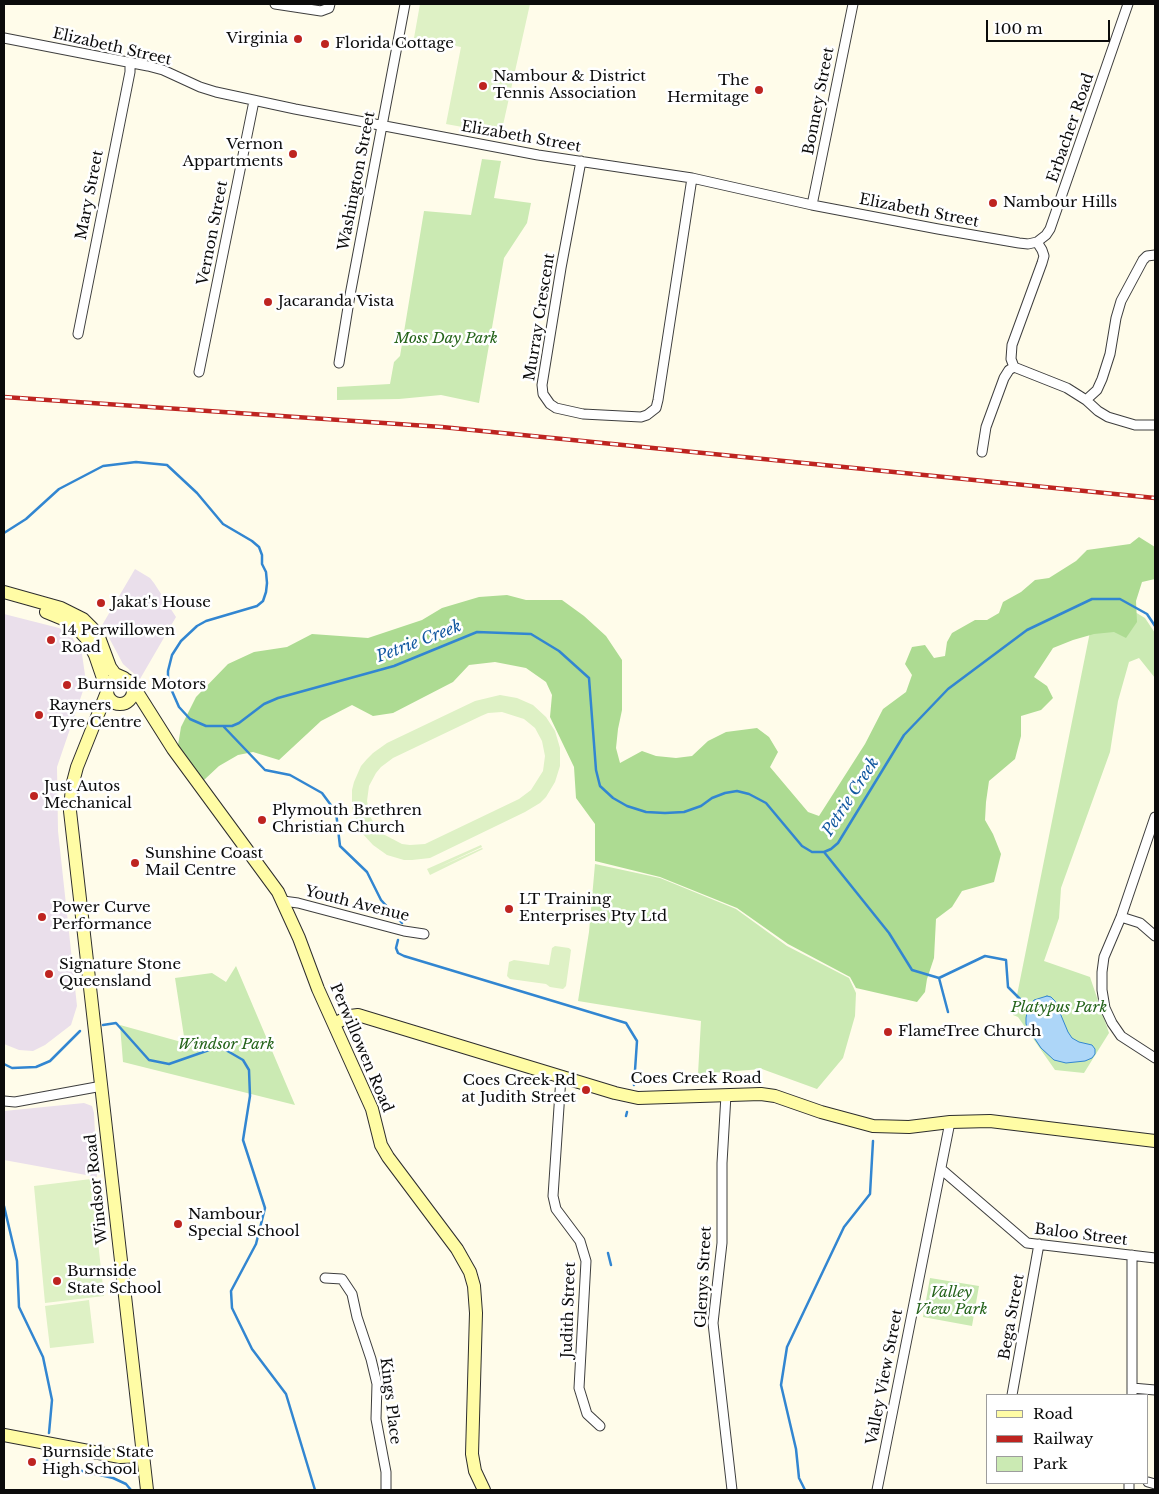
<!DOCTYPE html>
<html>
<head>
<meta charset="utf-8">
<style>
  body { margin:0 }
  #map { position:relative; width:1159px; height:1494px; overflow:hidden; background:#fffcea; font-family:"Libre Baskerville",serif }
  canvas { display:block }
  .frame { position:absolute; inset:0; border:5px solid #0b0b0b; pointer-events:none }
  .legend { position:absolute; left:986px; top:1394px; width:162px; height:90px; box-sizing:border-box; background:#fff; border:1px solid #9d9d9d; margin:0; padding:6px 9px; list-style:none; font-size:15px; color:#0b0b0b }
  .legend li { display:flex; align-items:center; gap:10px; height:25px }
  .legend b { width:25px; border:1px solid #9d9d9d }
  .scale { position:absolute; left:986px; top:20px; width:124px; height:22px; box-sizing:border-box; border:2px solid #0b0b0b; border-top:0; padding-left:6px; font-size:15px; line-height:18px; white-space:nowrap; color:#0b0b0b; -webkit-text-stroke:4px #fff; paint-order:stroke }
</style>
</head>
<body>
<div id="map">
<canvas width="1159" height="1494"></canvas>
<div class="frame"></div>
<ul class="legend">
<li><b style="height:6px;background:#fffca5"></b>Road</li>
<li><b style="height:6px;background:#be2420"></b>Railway</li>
<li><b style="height:14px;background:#cbeab3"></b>Park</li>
</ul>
<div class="scale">100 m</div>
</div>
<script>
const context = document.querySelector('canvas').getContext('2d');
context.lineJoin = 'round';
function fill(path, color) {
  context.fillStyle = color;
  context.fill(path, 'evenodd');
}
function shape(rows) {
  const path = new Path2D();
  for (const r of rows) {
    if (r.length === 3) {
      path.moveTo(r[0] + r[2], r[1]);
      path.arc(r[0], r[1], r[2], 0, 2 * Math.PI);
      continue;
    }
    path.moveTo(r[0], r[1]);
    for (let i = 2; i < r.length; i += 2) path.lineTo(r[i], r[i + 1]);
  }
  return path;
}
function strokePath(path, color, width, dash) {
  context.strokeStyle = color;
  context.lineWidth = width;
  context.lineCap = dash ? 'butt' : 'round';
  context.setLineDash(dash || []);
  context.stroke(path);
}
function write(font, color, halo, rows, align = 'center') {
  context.font = font + ' "Libre Baskerville",serif';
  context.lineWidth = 5;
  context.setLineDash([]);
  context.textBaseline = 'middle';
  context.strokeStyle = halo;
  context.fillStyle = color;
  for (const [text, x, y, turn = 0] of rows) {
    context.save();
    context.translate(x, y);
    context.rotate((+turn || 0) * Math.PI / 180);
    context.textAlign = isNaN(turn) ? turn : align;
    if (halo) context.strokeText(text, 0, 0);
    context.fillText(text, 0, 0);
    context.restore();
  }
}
fill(shape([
  [135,569,150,578,154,583,176,617,140,679,123,664,107,634,101,627],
  [4,614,59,628,71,635,82,654,86,682,57,767,58,831,77,1006,71,1025,45,1045,33,1051,19,1050,4,1044],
  [84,1103,92,1106,94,1113,97,1177,4,1160,4,1111]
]), '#eadfeb');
fill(shape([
  [482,159,501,161,494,198,531,203,527,223,504,258,479,403,441,395,399,399,337,400,337,387,390,384,394,362,400,356,424,211,471,215],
  [1120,603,1145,618,1155,633,1155,678,1139,658,1129,662,1118,701,1110,752,1061,888,1059,918,1044,961,1090,977,1109,1033,1084,1073,1055,1070,1018,1017,1013,1015,1095,607],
  [595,864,660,878,736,909,787,946,849,978,856,993,855,1016,843,1058,817,1089,762,1069,698,1074,701,1021,578,1001,589,932],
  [236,966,295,1105,123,1062,120,1025,185,1043,175,978,212,973,226,982],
  [930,1278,979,1286,972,1326,923,1317]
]), '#cbeab3');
fill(shape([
  [1139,537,1155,547,1155,579,1142,582,1136,601,1137,622,1126,638,1114,632,1094,634,1073,640,1053,648,1034,677,1047,686,1053,698,1041,710,1021,716,1021,736,1015,759,989,781,986,802,985,820,993,834,1001,854,994,882,962,891,952,907,936,919,934,958,927,979,925,992,917,1002,856,988,850,977,788,944,737,908,660,877,595,861,595,824,576,798,574,767,550,717,552,695,546,682,526,668,495,662,469,665,453,682,393,713,373,716,352,705,321,721,279,760,253,752,238,755,219,766,204,780,178,745,181,727,196,697,228,664,254,652,287,647,312,634,368,638,422,620,442,608,479,597,507,595,526,600,562,600,584,616,606,636,622,660,622,710,618,729,616,748,620,763,642,751,656,756,676,758,692,756,708,741,726,732,757,728,769,737,778,752,770,767,808,812,819,816,865,744,883,709,906,692,912,675,905,664,912,647,925,645,934,658,945,656,947,642,952,633,975,620,987,620,999,613,1003,602,1021,592,1035,580,1049,578,1076,561,1087,550,1130,544]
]), '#addb92');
fill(shape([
  [420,4,530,4,501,134,446,124,461,47,414,38],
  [500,695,517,698,533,705,546,717,555,731,560,748,560,766,555,782,546,797,540,803,525,812,430,858,412,860,404,860,387,855,373,845,361,832,352,808,352,790,354,782,361,766,367,759,373,753,387,743,475,701],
  [502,712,524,719,535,728,542,741,545,756,543,771,531,790,519,799,425,844,410,845,402,844,383,834,377,829,370,816,367,801,369,786,376,773,381,767,393,758,481,716,488,713],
  [481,845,482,847,437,868,482,848,483,849,430,875,427,869],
  [555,946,569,948,571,950,566,986,563,989,550,987,546,984,510,979,507,976,509,962,514,960,549,965,552,948],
  [91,1179,104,1296,45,1303,34,1186],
  [89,1300,94,1343,50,1348,45,1306]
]), '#def1c5');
const water = shape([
  [1047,996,1051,997,1055,1001,1068,1032,1072,1038,1079,1042,1092,1045,1095,1049,1095,1054,1092,1058,1085,1061,1066,1063,1054,1060,1041,1048,1029,1030,1026,1024,1026,1018,1028,1007,1032,1003,1034,1000,1047,996]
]);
fill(water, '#add6f8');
strokePath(water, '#3286d1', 1);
strokePath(shape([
  [4,533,26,519,59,489,103,466,136,462,167,465,197,493,223,524,252,541,259,547,262,555,262,564,266,572,267,583,266,592,263,601,257,606,206,621,197,626,181,641,172,655,168,671,168,682,179,707,190,719,206,726,232,726,239,723,264,704,278,698,394,666,477,632,531,634,559,651,589,678,596,770,600,786,613,798,627,806,646,812,665,813,684,812,701,806,712,798,725,793,737,791,749,794,766,803,802,846,812,852,824,852,831,849,838,843,904,735,948,689,1027,630,1092,599,1120,599,1147,614,1155,626],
  [224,727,265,770,290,775,322,793,336,812,340,846,367,872,381,900,402,923],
  [824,852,889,933,912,970,939,978,985,956,1006,960,1008,987,1028,1007],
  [398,940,396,948,398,953,404,956,626,1023,637,1041,634,1085],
  [939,978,948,1012],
  [103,1025,116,1023,149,1060,169,1064,212,1049,224,1049,243,1060,249,1070,250,1096,243,1140,265,1208,256,1244,231,1291,232,1308,252,1349,286,1394,315,1490],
  [4,1064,12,1068,36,1067,50,1061,80,1031],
  [626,1116,627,1112],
  [4,1206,17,1261,19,1307,43,1357,52,1400,49,1433],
  [608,1253,611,1265],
  [47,1456,47,1463,113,1478,126,1484,131,1490],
  [805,1490,799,1478,796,1449,781,1385,787,1347,844,1227,870,1194,873,1141]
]), '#3286d1', 2.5);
const street = shape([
  [275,4,321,11,329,8,330,4],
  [4,38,148,66,163,70,200,87,216,92,295,109,538,155,692,178,812,205,938,229,1019,243,1028,244,1037,242],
  [581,161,561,268,542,385,543,394,550,404,556,408,583,414,641,417,647,415,656,408,658,400,692,178],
  [812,205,853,4],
  [78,334,130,72,130,62],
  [339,363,350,295,405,4],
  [1014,367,1067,388,1086,400,1098,411,1108,417,1135,425,1155,425],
  [199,372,254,101],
  [1086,400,1097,390,1102,379,1110,354,1116,318,1121,301,1143,260,1147,256,1155,255],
  [982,452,986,427,1004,378,1009,370,1014,367,1011,359,1012,345,1042,263,1044,256,1042,250,1037,242,1046,235,1050,229,1128,4],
  [1155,817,1121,917,1104,957,1102,972,1102,990,1105,1008,1112,1023,1121,1036,1155,1058],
  [283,901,298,903,404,931,424,934],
  [1121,917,1140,923,1155,936],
  [561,1077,553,1196,556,1209,580,1241,586,1261,579,1388,587,1414,600,1426],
  [726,1095,722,1163,722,1243,713,1323,732,1490],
  [4,1101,15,1102,102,1086],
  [941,1169,1027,1243,1155,1258],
  [325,1278,342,1279,352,1294,357,1317,371,1359,377,1384,376,1419,386,1472,386,1490],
  [1132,1388,1155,1390],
  [1012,1395,1039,1244],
  [1132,1395,1132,1255],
  [1148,1482,1155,1484],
  [877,1490,950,1122],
  [1129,1490,1129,1483]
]);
const secondary = shape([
  [4,592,61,608,83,619,92,628,100,640,110,667,115,674,124,678],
  [46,612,63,619,77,628,86,638,95,655,107,690],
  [120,691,13],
  [132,684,173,749,278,892,299,938,318,989,372,1109,381,1145,388,1157,457,1249,470,1272,474,1286,476,1313,472,1454,475,1471,484,1490],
  [107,692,77,767,72,786,70,811,147,1490],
  [334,1024,350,1016,358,1015,615,1093,638,1098,761,1094,775,1096,821,1112,873,1126,909,1127,950,1122,990,1121,1155,1141],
  [4,1435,120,1457,143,1456]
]);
strokePath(street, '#3e3e3e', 11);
strokePath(secondary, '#2d2d2d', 14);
strokePath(street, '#fff', 9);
strokePath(secondary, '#fffca5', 12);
const rail = shape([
  [4,397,442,427,1155,498]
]);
strokePath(rail, '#be2420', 4.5);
strokePath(rail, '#fff', 2.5, [8]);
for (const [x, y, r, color] of [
  [298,39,5,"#be2420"],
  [325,44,5,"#be2420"],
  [483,86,5,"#be2420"],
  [759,90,5,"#be2420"],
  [293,154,5,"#be2420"],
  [993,203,5,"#be2420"],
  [268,302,5,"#be2420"],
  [101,603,5,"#be2420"],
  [51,640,5,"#be2420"],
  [67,685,5,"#be2420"],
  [39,715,5,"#be2420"],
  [34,796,5,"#be2420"],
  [262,820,5,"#be2420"],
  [135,863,5,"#be2420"],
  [509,909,5,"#be2420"],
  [42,917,5,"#be2420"],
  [49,974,5,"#be2420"],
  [888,1032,5,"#be2420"],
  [586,1090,5,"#be2420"],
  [178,1224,5,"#be2420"],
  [57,1281,5,"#be2420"],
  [32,1462,5,"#be2420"]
]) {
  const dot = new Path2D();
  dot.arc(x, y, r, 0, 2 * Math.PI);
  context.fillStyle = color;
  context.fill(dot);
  strokePath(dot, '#fff', 2);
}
write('15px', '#0b0b0b', '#fff', [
  ["Virginia",288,39,"right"],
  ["Florida Cottage",335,44],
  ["Nambour & District",493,77],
  ["Tennis Association",493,94],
  ["The",749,81,"right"],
  ["Hermitage",749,98,"right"],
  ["Vernon",283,145,"right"],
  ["Appartments",283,162,"right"],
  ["Nambour Hills",1003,203],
  ["Jacaranda Vista",278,302],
  ["Jakat's House",111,603],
  ["14 Perwillowen",61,631],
  ["Road",61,648],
  ["Burnside Motors",77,685],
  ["Rayners",49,706],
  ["Tyre Centre",49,723],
  ["Just Autos",44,787],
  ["Mechanical",44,804],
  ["Plymouth Brethren",272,811],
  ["Christian Church",272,828],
  ["Sunshine Coast",145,854],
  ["Mail Centre",145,871],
  ["LT Training",519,900],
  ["Enterprises Pty Ltd",519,917],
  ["Power Curve",52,908],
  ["Performance",52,925],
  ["Signature Stone",59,965],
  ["Queensland",59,982],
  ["FlameTree Church",898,1032],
  ["Coes Creek Rd",576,1081,"right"],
  ["at Judith Street",576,1098,"right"],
  ["Nambour",188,1215],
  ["Special School",188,1232],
  ["Burnside",67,1272],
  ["State School",67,1289],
  ["Burnside State",42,1453],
  ["High School",42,1470]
], 'left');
write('15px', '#0b0b0b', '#fff', [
  ["Elizabeth Street",112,47,13],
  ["Bonney Street",819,101,-79],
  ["Erbacher Road",1071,128,-71],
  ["Elizabeth Street",521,137,10],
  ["Washington Street",357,181,-79],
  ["Mary Street",90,195,-79],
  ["Elizabeth Street",919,211,11],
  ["Vernon Street",213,233,-79],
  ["Murray Crescent",540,317,-81],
  ["Youth Avenue",357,904,14],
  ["Perwillowen Road",361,1048,67],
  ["Coes Creek Road",696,1079],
  ["Windsor Road",97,1189,-96],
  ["Baloo Street",1081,1235,7],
  ["Glenys Street",704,1277,-87],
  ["Judith Street",569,1310,-88],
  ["Bega Street",1012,1317,-80],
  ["Valley View Street",885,1377,-79],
  ["Kings Place",390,1401,83]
]);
write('italic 15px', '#25641b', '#fff', [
  ["Moss Day Park",446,339],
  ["Platypus Park",1059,1008],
  ["Windsor Park",226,1045],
  ["Valley",951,1293],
  ["View Park",951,1310]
]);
write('italic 16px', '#1258a0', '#fff', [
  ["Petrie Creek",419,642,-21],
  ["Petrie Creek",851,797,-57]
]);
</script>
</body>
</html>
